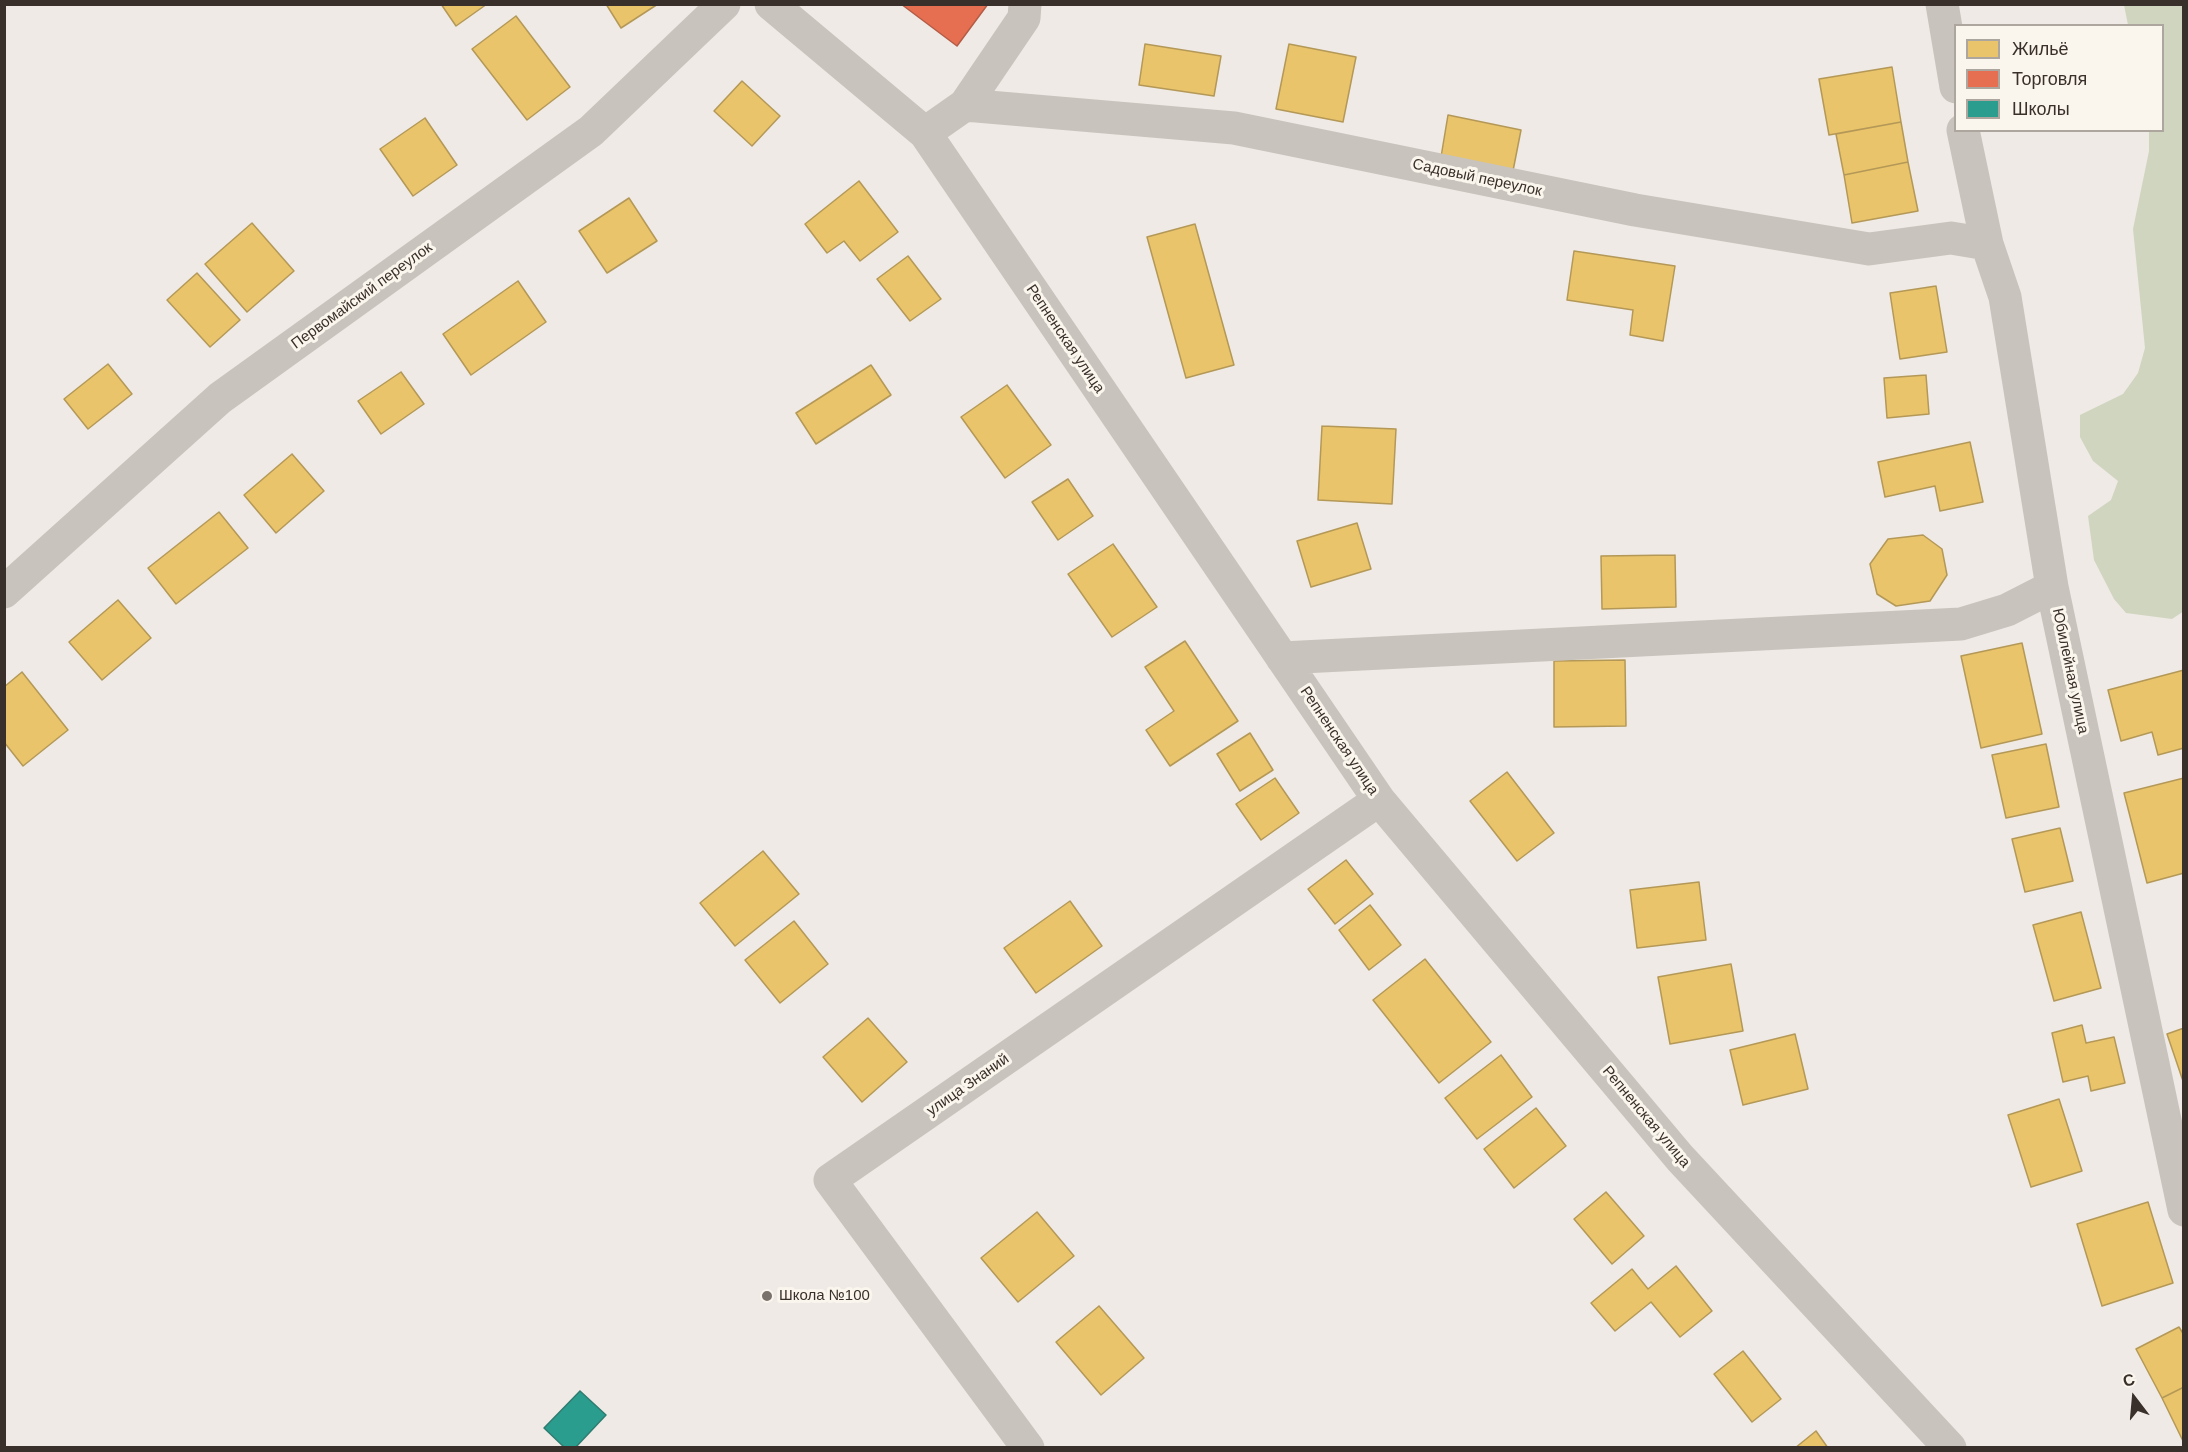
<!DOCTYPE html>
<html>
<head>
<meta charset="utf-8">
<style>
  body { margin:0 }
  #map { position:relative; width:2188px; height:1452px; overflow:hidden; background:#efeae5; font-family:Helvetica,sans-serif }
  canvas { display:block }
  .frame { position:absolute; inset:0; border:6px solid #3a302b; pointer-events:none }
  .legend { position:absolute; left:1954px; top:24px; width:210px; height:108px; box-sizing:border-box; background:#faf5ed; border:2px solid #ada69f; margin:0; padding:8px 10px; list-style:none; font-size:18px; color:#3a302b }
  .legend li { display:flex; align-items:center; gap:12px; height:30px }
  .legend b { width:30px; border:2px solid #ada69f }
  .north { position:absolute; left:2104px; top:1368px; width:60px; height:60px; -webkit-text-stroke:4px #faf5ed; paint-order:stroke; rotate:344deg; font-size:16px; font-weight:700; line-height:24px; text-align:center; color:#3a302b }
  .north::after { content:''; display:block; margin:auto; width:21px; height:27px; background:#3a302b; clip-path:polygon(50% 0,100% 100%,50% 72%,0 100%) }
</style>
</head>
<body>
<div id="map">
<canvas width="2188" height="1452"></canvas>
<div class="frame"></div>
<ul class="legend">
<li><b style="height:16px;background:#e9c46a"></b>Жильё</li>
<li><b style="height:16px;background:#e76f51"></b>Торговля</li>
<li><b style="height:16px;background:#2a9d8f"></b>Школы</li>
</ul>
<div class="north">С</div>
</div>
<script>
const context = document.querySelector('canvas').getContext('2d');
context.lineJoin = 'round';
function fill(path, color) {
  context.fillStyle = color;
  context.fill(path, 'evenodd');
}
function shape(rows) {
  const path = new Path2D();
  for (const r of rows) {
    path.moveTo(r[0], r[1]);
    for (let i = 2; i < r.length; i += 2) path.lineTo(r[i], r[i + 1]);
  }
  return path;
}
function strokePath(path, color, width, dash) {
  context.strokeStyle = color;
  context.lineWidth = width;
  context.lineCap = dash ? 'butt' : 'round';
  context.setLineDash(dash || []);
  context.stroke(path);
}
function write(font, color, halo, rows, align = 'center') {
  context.font = font + ' Helvetica,sans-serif';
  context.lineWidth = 6;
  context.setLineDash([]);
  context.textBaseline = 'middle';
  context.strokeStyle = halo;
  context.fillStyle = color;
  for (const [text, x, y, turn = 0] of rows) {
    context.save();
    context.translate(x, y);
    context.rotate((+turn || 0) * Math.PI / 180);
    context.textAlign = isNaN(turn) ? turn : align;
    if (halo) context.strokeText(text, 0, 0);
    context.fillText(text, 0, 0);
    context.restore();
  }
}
fill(shape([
  [2124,5,2183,5,2184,611,2172,619,2126,613,2114,599,2094,560,2088,516,2111,500,2118,481,2093,461,2080,437,2080,415,2123,394,2138,373,2145,348,2133,229,2149,151,2149,131,2162,130,2162,26,2128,25]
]), '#d0d5bf');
const homes = shape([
  [441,4,487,4,456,26,441,4],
  [606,4,658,4,621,28,606,4],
  [516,16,570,87,527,120,472,49,516,16],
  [1145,44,1221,56,1214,96,1139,85,1145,44],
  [1289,44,1356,57,1343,122,1276,109,1289,44],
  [1892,67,1901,122,1829,135,1819,79,1892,67],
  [742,81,780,116,752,146,714,111,742,81],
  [1448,115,1521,130,1512,176,1440,163,1448,115],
  [425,118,457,165,413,196,380,149,425,118],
  [1901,122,1908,162,1844,175,1836,134,1901,122],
  [1908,162,1918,211,1852,223,1844,175,1908,162],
  [859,181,898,232,860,261,844,241,827,253,805,224,859,181],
  [629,198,657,241,607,273,579,231,629,198],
  [252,223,294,271,247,312,205,264,252,223],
  [1195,224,1234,365,1186,378,1147,237,1195,224],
  [1574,251,1675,266,1663,341,1630,335,1633,310,1567,300,1574,251],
  [908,256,941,299,910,321,877,279,908,256],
  [197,273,240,320,210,347,167,300,197,273],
  [518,281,546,322,471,375,443,334,518,281],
  [1936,286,1947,352,1900,359,1890,293,1936,286],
  [108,364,132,394,88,429,64,399,108,364],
  [871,365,891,395,816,444,796,413,871,365],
  [401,372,424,404,381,434,358,401,401,372],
  [1926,375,1929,414,1887,418,1884,378,1926,375],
  [1007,385,1051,445,1005,478,961,417,1007,385],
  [1322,426,1396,429,1392,504,1318,500,1322,426],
  [1970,442,1983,502,1940,511,1935,486,1885,497,1878,462,1970,442],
  [292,454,324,491,276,533,244,495,292,454],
  [1068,479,1093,516,1058,540,1032,502,1068,479],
  [219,512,248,548,176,604,148,568,219,512],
  [1357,523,1371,569,1311,587,1297,541,1357,523],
  [1923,535,1942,549,1947,575,1930,601,1896,606,1877,594,1870,564,1888,539,1923,535],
  [1113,544,1157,607,1112,637,1068,574,1113,544],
  [1675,555,1676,607,1602,609,1601,556,1675,555],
  [118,600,151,638,102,680,69,642,118,600],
  [1185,641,1238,721,1170,766,1146,730,1174,711,1145,667,1185,641],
  [2022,643,2042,734,1981,748,1961,656,2022,643],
  [1625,660,1626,726,1554,727,1554,661,1625,660],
  [2184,670,2184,748,2158,755,2152,732,2121,741,2108,690,2184,670],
  [22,672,68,730,23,766,4,742,4,687,22,672],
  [1250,733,1273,770,1240,791,1217,754,1250,733],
  [2046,744,2059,807,2006,818,1992,755,2046,744],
  [1507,772,1554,833,1517,861,1470,801,1507,772],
  [1275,778,1299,813,1261,840,1236,804,1275,778],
  [2184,778,2184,873,2147,883,2124,793,2184,778],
  [2060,828,2073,881,2025,892,2012,839,2060,828],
  [763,851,799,894,735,946,700,903,763,851],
  [1346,860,1373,894,1335,924,1308,889,1346,860],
  [1699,882,1706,940,1637,948,1630,890,1699,882],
  [1070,901,1102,946,1036,993,1004,948,1070,901],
  [1370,905,1401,945,1369,970,1339,930,1370,905],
  [2081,912,2101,988,2054,1001,2033,925,2081,912],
  [794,921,828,964,780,1003,745,960,794,921],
  [1425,959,1491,1042,1439,1083,1373,1000,1425,959],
  [1731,964,1743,1031,1670,1044,1658,977,1731,964],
  [868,1018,907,1062,862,1102,823,1057,868,1018],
  [2082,1025,2086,1043,2114,1037,2125,1083,2091,1091,2088,1076,2063,1082,2052,1033,2082,1025],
  [2184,1028,2184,1084,2167,1034,2184,1028],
  [1795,1034,1808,1089,1743,1105,1730,1050,1795,1034],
  [1501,1055,1532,1097,1477,1139,1445,1098,1501,1055],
  [2059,1099,2082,1171,2031,1187,2008,1115,2059,1099],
  [1536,1108,1566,1146,1514,1188,1484,1149,1536,1108],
  [1606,1192,1644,1236,1612,1264,1574,1219,1606,1192],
  [2148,1202,2173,1283,2102,1306,2077,1224,2148,1202],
  [1037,1212,1074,1256,1018,1302,981,1258,1037,1212],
  [1676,1266,1712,1311,1680,1337,1651,1302,1615,1331,1591,1303,1632,1269,1648,1289,1676,1266],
  [1099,1306,1144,1358,1101,1395,1056,1342,1099,1306],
  [2179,1327,2184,1335,2184,1387,2162,1398,2136,1349,2179,1327],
  [1743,1351,1781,1399,1752,1422,1714,1374,1743,1351],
  [2184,1387,2184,1440,2183,1441,2162,1398,2184,1387],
  [1816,1431,1828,1448,1795,1448,1816,1431]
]);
fill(homes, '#e9c46a');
strokePath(homes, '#b49857', 1.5);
const shops = shape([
  [901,4,988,4,957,46,901,4]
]);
fill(shops, '#e76f51');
strokePath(shops, '#b35c46', 1.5);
const schools = shape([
  [580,1391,606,1415,575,1448,565,1448,544,1428,580,1391]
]);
fill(schools, '#2a9d8f');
strokePath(schools, '#2f7c71', 1.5);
strokePath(shape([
  [771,4,925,133,1379,800,1680,1158,1950,1448],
  [1942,4,1956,87],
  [965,105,1234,128,1635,210,1869,249,1951,238,1987,244],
  [1963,130,1987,244,2005,297,2052,587,2184,1210],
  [925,133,965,105,1024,18,1025,4],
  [4,592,220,398,591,131,724,4],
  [1282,658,1961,624,2007,610,2052,587],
  [1028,1448,830,1180,1379,800]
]), '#c9c3bd', 33);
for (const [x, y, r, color] of [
  [767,1296,6,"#79716c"]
]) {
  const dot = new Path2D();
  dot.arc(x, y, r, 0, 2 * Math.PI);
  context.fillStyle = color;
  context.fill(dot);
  strokePath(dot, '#faf5ed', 2);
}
write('15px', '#3a302b', '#faf5ed', [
  ["Садовый переулок",1477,178,12],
  ["Первомайский переулок",362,296,-36],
  ["Репненская улица",1065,339,56],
  ["Юбилейная улица",2070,671,78],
  ["Репненская улица",1339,741,56],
  ["улица Знаний",968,1085,-35],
  ["Репненская улица",1646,1117,50]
]);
write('15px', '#3a302b', '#faf5ed', [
  ["Школа №100",779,1296]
], 'left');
</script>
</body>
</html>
